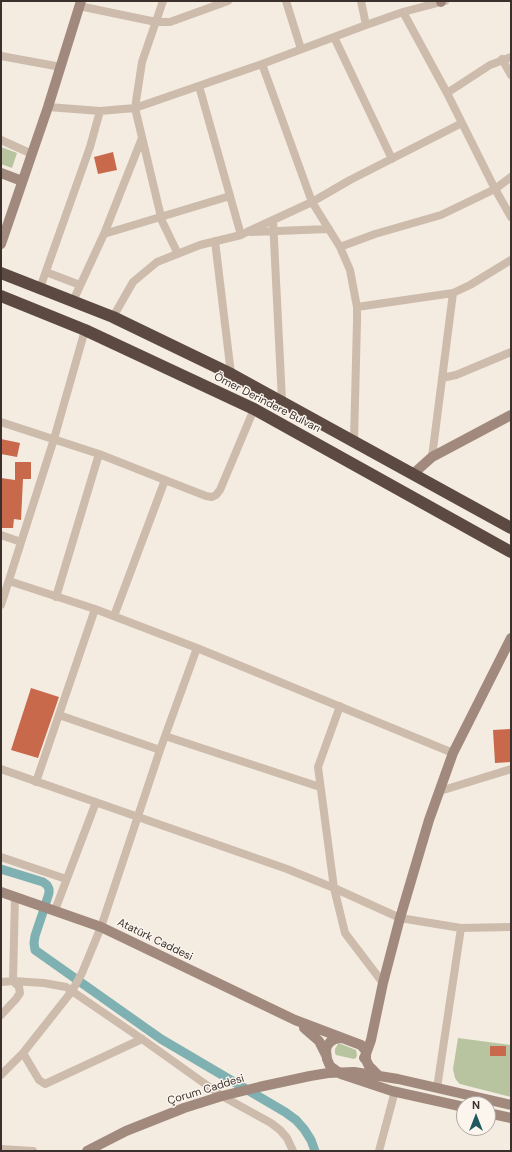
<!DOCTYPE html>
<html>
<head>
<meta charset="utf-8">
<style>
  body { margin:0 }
  #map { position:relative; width:512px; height:1152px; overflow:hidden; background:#f4ebe1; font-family:"DM Sans",sans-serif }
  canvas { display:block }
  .frame { position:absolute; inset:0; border:2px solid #3b302b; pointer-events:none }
  .north { position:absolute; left:456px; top:1096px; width:40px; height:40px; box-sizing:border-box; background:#fbf5ee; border:1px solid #aea6a0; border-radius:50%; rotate:0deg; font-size:11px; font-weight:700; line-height:16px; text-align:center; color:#3b302b }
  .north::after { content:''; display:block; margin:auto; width:14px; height:18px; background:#1f5a5e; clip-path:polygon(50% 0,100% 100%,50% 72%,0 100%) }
</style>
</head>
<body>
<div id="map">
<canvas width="512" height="1152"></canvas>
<div class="frame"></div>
<div class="north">N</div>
</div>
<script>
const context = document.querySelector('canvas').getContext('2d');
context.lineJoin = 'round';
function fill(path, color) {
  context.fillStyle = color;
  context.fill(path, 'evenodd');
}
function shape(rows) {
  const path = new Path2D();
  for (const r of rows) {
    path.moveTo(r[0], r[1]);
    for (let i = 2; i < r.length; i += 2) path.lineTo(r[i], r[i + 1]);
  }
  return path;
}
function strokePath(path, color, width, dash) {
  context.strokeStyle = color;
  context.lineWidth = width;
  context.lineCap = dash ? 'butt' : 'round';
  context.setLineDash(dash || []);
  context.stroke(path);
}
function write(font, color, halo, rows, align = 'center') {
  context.font = font + ' "DM Sans",sans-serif';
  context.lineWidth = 3;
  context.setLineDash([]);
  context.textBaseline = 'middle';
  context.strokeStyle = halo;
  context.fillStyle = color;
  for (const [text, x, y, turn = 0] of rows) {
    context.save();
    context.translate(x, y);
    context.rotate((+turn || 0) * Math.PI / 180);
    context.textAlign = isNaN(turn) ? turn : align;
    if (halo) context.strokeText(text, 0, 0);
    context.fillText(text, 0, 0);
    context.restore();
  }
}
fill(shape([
  [1,147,17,153,12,168,1,164],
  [458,1038,511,1045,511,1097,460,1084,457,1081,455,1078,453,1069],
  [338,1044,341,1044,356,1050,357,1055,356,1058,354,1059,336,1055,335,1053,335,1049]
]), '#b8c4a0');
strokePath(shape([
  [1,869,43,882,47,885,49,889,49,893,43,912,35,936,34,943,35,950,161,1039,285,1112,296,1120,304,1129,311,1140,315,1151]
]), '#7fb0b2', 9);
fill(shape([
  [113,152,117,170,98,174,94,157],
  [1,439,20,443,17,457,1,454],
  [15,462,31,462,31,479,23,479,21,520,14,519,13,528,1,528,1,478,15,480],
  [31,688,59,697,38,758,11,750],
  [510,729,511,762,495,763,493,730],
  [490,1046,506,1046,506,1056,490,1056]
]), '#c8694b');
strokePath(shape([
  [163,1,142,62,135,108,162,221,178,254],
  [286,1,301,49],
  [361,1,366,25],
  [79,6,156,22,170,22,228,1],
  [403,12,447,93,495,189,511,217],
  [334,37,392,159],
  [1,56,61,67],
  [502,59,511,75],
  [262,64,312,202,340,247,350,270,357,307,357,321,354,441],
  [199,86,241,235],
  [447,93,490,65,511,57],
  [48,107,100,111,135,108,262,64,366,25,403,12,445,1],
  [1,140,32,154],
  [273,220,282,401],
  [251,232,329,229],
  [104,234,230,196],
  [215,241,231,374],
  [340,247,375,234,441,215,495,189,511,177],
  [46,272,80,285],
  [40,288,90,147,100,111],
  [73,301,104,234,142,138],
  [357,307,453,293],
  [113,317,133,282,157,262,200,245,241,235,247,232,312,202,350,180,462,123],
  [442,378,456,375,511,352],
  [1,422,99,454,165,480,114,616],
  [432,457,453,293,470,285,511,260],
  [165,480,206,496,212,497,216,495,220,490,254,409],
  [1,535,21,542],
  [9,581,95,609,197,648,453,753],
  [56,597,99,454],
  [1,605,54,439,85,330],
  [340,706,318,767,334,888,345,933,383,983],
  [59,715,160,750],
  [165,736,320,787],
  [1,769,287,869,334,888,400,918,461,928,511,927],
  [36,782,95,609],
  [440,791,511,769],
  [1,857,66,879],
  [55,910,96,802],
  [1,982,13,981,44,983,66,987,142,1039,222,1096,271,1123,280,1130,287,1138,293,1151],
  [1,1015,16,999,20,993,19,987,13,981,15,896],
  [23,1053,39,1080,45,1084,142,1039],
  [1,1075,23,1053,72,991,82,973,101,927,160,750,197,648],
  [437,1088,461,928],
  [1,1149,33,1151],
  [379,1151,395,1091]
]), '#cdbbac', 8);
strokePath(shape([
  [441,1,441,2],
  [1,173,22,181],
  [1,244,48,107,81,1],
  [413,474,432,457,511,415],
  [1,892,101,927,295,1020,361,1045,366,1051,366,1054,364,1058],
  [304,1028,319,1041,326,1055],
  [341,1038,335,1039,330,1042,327,1046,326,1050,327,1059,330,1066,341,1074,392,1091,464,1107],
  [379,1076,369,1066,366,1060,366,1054,371,1040,383,983,400,918,429,820,453,753,511,638],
  [488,1113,511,1118],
  [87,1151,126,1131,184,1108,222,1096,259,1087,310,1076,328,1073,354,1072,398,1079,511,1105]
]), '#a18a7d', 10);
strokePath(shape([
  [1,273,113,317,231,374,511,528],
  [1,296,85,330,254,409,511,552]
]), '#5c4a42', 12);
write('11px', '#3b302b', '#fbf5ee', [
  ["Ömer Derindere Bulvarı",267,403,27],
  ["Atatürk Caddesi",155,940,26],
  ["Çorum Caddesi",206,1090,-17]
]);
</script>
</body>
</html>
